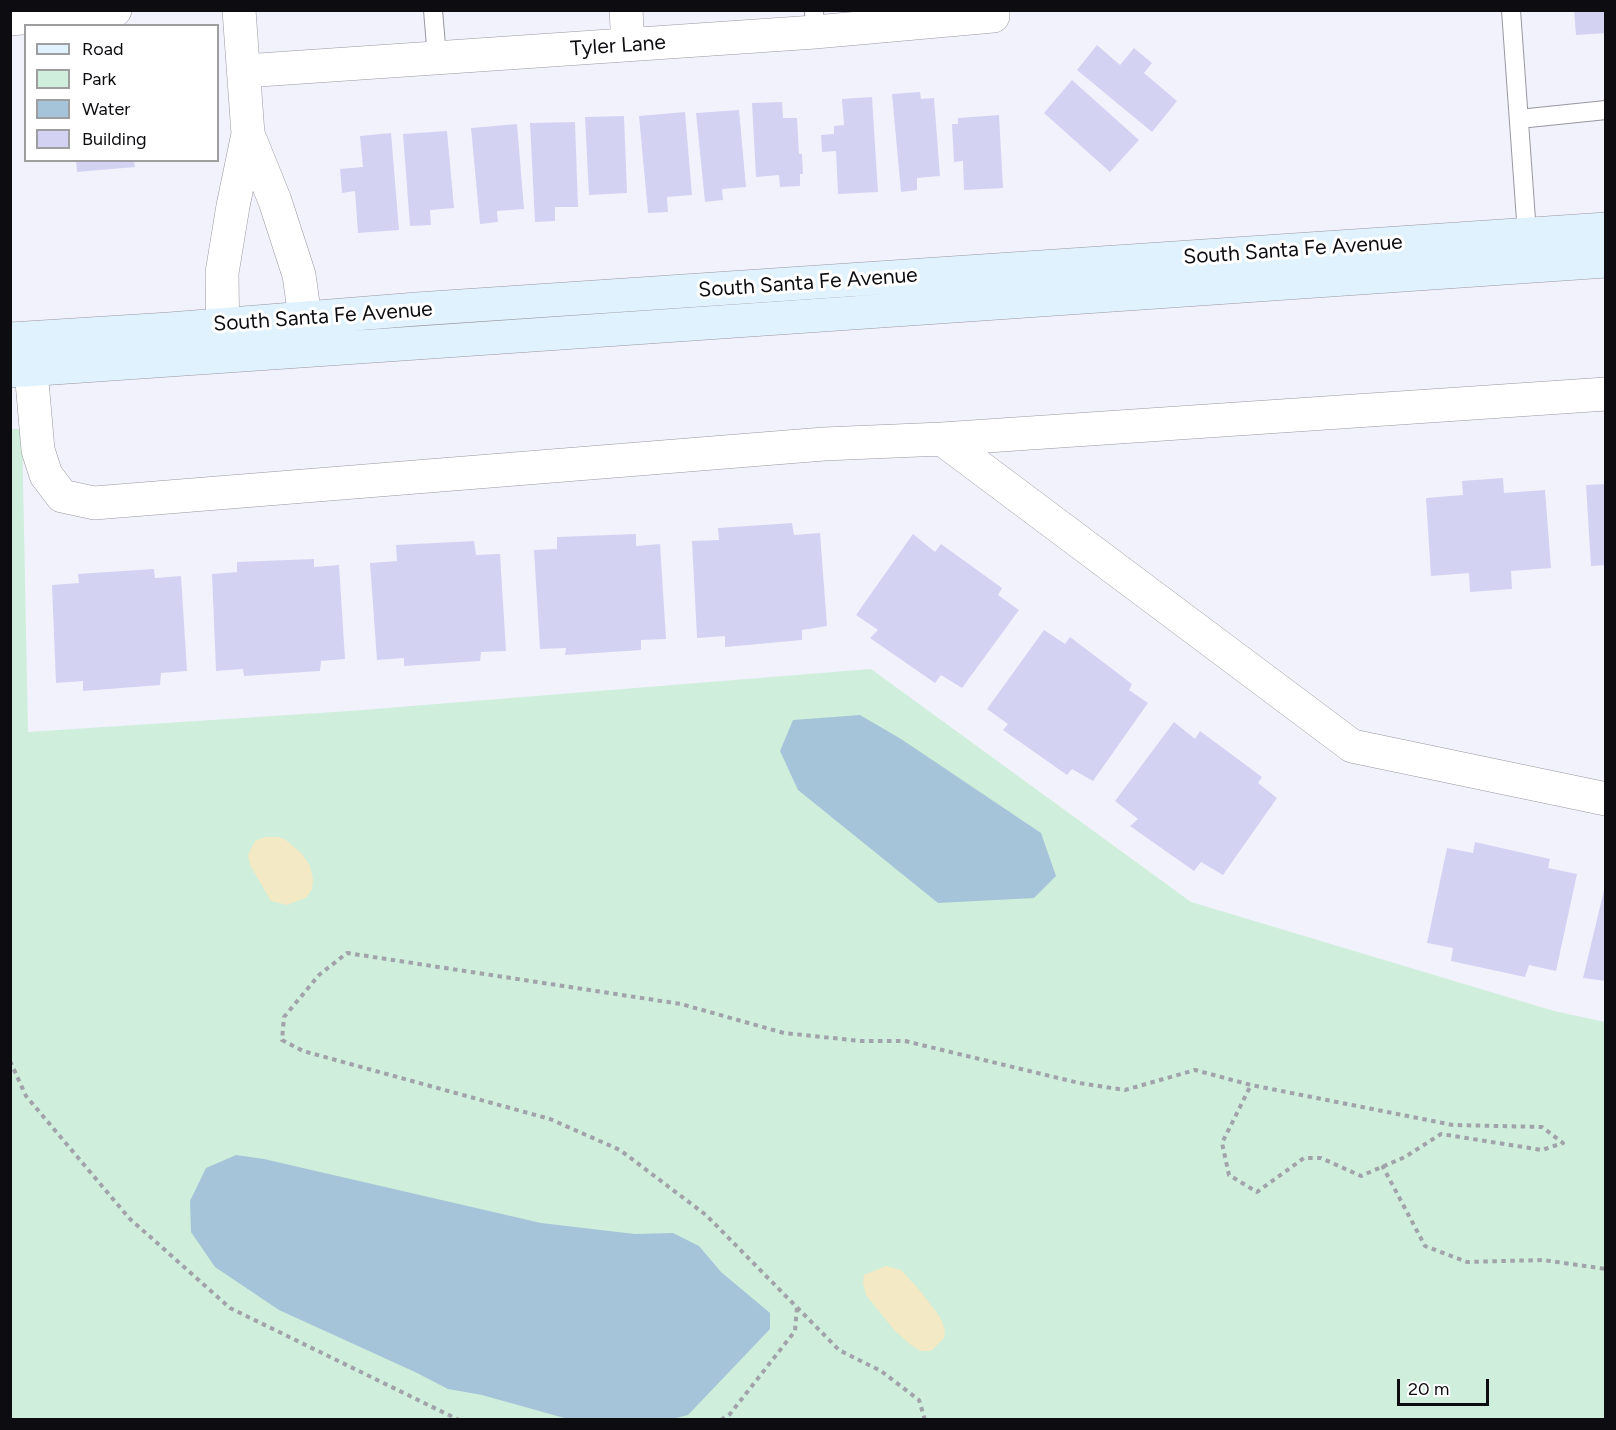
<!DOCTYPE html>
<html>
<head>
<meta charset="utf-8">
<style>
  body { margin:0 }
  #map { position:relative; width:1616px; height:1430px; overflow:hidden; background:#f2f2fd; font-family:Figtree,sans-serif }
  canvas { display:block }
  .frame { position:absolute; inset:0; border:12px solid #0d0d11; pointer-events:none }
  .legend { position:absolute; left:24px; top:24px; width:195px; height:138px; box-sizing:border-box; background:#fff; border:2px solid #9e9ea0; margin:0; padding:8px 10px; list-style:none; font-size:18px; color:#0d0d11 }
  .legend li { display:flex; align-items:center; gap:12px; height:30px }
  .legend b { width:30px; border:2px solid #9e9ea0 }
  .scale { position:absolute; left:1397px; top:1379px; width:92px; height:27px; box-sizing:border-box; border:3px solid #0d0d11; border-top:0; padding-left:8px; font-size:18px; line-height:21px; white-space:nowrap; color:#0d0d11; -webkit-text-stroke:4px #fff; paint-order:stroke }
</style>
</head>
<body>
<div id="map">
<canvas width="1616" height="1430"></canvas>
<div class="frame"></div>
<ul class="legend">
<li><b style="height:8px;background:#e0f2fd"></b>Road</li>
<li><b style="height:16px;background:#cfeedb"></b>Park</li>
<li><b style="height:16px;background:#a5c4da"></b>Water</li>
<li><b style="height:16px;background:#d4d2f3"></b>Building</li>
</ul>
<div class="scale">20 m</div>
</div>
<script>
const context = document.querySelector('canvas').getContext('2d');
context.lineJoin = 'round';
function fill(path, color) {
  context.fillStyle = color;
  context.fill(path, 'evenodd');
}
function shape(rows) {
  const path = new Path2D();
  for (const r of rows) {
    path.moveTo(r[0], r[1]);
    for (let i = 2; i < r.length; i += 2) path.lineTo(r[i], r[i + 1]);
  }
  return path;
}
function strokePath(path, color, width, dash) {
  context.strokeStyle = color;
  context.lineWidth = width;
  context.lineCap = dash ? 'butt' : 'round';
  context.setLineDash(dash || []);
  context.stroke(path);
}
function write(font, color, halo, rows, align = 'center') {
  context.font = font + ' Figtree,sans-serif';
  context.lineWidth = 6;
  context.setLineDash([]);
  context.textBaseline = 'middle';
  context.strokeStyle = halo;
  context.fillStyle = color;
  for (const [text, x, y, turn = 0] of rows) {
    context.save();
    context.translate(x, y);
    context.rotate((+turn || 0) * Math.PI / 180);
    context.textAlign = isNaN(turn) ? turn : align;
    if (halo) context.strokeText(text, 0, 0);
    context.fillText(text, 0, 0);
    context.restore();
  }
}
fill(shape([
  [10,429,22,429,28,732,350,711,871,669,1191,902,1554,1011,1605,1022,1605,1419,11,1419]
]), '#cfeedb');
fill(shape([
  [265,837,279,837,286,840,302,854,310,866,313,879,312,889,307,897,287,905,271,901,250,865,248,855,255,841],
  [886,1266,901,1270,918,1288,940,1317,945,1330,944,1338,931,1351,920,1351,910,1344,895,1331,866,1295,863,1284,864,1275]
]), '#f3e9c4');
fill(shape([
  [860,715,901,739,1041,833,1056,876,1034,898,938,903,798,790,780,751,793,720],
  [236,1155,264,1159,541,1223,635,1234,673,1233,699,1246,721,1272,770,1313,770,1329,688,1415,672,1419,568,1419,482,1395,448,1389,415,1372,279,1310,215,1267,191,1232,190,1201,206,1168]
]), '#a5c4da');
fill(shape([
  [1574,10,1606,10,1606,33,1576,35],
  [1097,45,1120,65,1134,48,1152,63,1144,73,1177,101,1152,132,1077,70],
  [1072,80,1139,140,1110,172,1044,113],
  [920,92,921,99,934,98,940,176,917,178,917,190,901,192,892,94],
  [872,97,878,192,838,194,836,151,822,152,821,135,834,134,834,126,844,125,842,99],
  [782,102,783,118,797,118,799,154,802,154,803,174,800,174,800,186,780,187,779,175,756,177,752,103],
  [739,110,746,187,722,189,723,200,705,202,696,113],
  [685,112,692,195,667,197,668,212,648,213,639,116],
  [999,115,1003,188,964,190,963,161,954,162,952,124,958,124,958,118],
  [624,116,627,193,589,195,585,117],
  [575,122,578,207,555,207,555,221,535,222,530,123],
  [517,124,524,209,497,211,498,222,480,224,471,128],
  [447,131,454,208,430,210,431,225,410,226,403,134],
  [391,133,399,230,358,233,355,191,342,193,340,169,363,167,360,136],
  [76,160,134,160,135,167,77,172],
  [1503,478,1504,493,1545,490,1551,568,1511,571,1512,589,1470,592,1469,573,1431,576,1426,498,1463,495,1462,481],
  [1606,484,1606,565,1591,566,1586,485],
  [792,523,794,535,820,533,827,626,802,630,802,640,725,647,725,636,697,638,692,541,719,540,718,528],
  [636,534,636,546,660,544,666,639,641,640,641,650,565,655,566,648,540,649,534,550,557,549,557,537],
  [913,534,935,552,941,544,1002,588,998,595,1019,610,962,688,941,675,935,683,870,638,878,630,856,615],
  [474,541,476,555,500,554,506,651,481,652,480,661,404,666,404,658,377,660,370,563,397,561,396,545],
  [314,559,314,567,339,565,345,659,321,661,320,671,244,676,243,669,216,671,212,574,237,572,237,562],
  [154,569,155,578,181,576,187,671,161,673,160,685,83,691,83,681,56,683,52,585,79,583,78,574],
  [1044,630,1065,644,1070,637,1132,684,1129,690,1148,703,1093,781,1072,769,1067,775,1003,730,1008,724,987,709],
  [1174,722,1195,739,1200,731,1262,777,1258,783,1277,798,1223,875,1201,862,1194,871,1130,826,1138,819,1115,801],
  [1475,842,1550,859,1548,868,1577,874,1556,971,1529,965,1525,977,1451,961,1453,948,1427,943,1447,848,1473,853],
  [1605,886,1606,886,1606,981,1583,978]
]), '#d4d2f3');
const lane = shape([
  [433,10,437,58],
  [814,10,815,32],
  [1511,10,1527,234],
  [1519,119,1606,110]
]);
const street = shape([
  [626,10,628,45],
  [10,19,115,10],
  [244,71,815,32,993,16,993,10],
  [248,134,275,201,299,275,309,346],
  [223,354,222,273,233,206,248,134,239,10],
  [31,370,38,450,46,475,62,496,94,503,824,444,942,439,1606,394],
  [942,439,1352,746,1606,799]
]);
const secondary = shape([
  [10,339,169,329,417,309,1606,229],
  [10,371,1606,261]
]);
strokePath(lane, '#9897a1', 20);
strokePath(street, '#9897a1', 34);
strokePath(secondary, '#9897a1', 34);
strokePath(shape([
  [10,1061,26,1096,129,1218,230,1308,459,1420],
  [1385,1166,1383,1167,1425,1246,1467,1262,1543,1260,1606,1269],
  [721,1420,730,1414,795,1331,797,1307],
  [925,1420,919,1400,881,1371,839,1350,706,1215,620,1150,550,1119,303,1051,282,1040,284,1017,319,975,347,953,681,1004,784,1033,861,1041,905,1041,1079,1083,1125,1090,1195,1070,1251,1085,1453,1125,1542,1127,1563,1143,1542,1150,1441,1134,1405,1157,1361,1176,1321,1158,1304,1158,1257,1192,1229,1175,1222,1143,1251,1085]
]), '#a2a2aa', 4, [4.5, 4.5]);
strokePath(lane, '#fff', 18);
strokePath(street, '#fff', 33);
strokePath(secondary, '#e0f2fd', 33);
write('21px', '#0d0d11', '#fff', [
  ["Tyler Lane",618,46,-4],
  ["South Santa Fe Avenue",1293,250,-4],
  ["South Santa Fe Avenue",808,283,-4],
  ["South Santa Fe Avenue",323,317,-4]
]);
</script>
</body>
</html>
